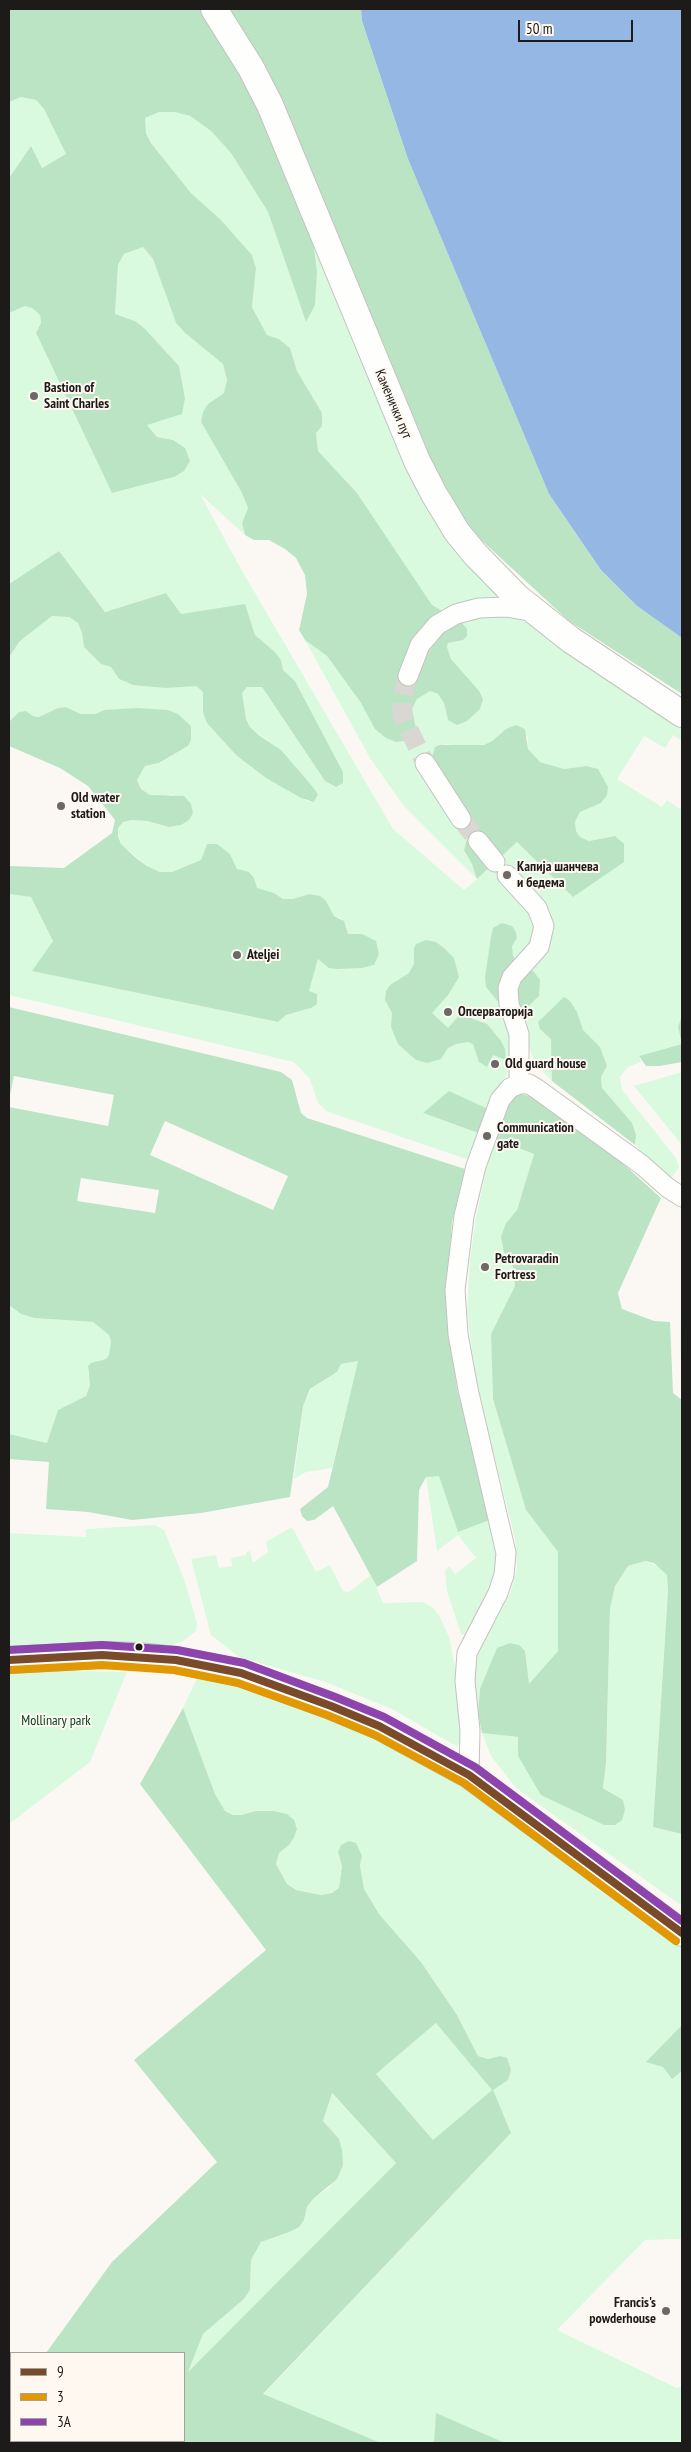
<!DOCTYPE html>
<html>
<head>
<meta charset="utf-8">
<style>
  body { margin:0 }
  #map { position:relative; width:691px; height:2452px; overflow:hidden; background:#fbf8f4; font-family:"PT Sans Narrow",sans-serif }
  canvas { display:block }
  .frame { position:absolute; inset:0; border:10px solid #1d1b19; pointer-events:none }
  .legend { position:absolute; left:10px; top:2352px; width:175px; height:90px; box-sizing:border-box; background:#fef8f1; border:1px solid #a4a09b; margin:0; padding:6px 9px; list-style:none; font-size:15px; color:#1d1b19 }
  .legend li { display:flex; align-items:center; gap:10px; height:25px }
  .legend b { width:25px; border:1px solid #a4a09b }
  .scale { position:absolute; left:518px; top:20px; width:115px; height:22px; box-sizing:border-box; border:2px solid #1d1b19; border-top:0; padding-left:6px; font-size:15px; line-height:18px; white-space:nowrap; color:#1d1b19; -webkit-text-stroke:4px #fef8f1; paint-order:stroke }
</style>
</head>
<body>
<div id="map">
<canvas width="691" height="2452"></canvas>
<div class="frame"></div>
<ul class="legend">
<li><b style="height:6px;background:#7a4b2a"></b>9</li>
<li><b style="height:6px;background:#e19802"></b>3</li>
<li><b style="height:6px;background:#8e44ad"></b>3A</li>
</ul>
<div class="scale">50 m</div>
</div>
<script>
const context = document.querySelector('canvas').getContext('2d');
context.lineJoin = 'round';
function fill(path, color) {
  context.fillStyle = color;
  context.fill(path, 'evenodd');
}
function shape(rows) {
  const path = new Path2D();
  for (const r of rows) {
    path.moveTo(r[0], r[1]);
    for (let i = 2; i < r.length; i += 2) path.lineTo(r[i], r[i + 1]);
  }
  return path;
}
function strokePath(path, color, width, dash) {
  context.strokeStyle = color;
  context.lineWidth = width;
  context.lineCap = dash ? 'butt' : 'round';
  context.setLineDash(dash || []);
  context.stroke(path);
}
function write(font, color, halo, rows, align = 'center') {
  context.font = font + ' "PT Sans Narrow",sans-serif';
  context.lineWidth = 4;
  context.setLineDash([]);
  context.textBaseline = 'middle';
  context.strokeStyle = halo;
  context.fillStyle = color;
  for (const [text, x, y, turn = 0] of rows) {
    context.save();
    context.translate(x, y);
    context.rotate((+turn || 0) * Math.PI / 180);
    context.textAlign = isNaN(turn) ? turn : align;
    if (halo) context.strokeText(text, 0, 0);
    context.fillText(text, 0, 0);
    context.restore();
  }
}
fill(shape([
  [21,97,36,100,44,109,66,154,42,168,31,146,9,178,9,102],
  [159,112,175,112,190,116,211,131,231,153,268,212,306,322,311,225,452,536,682,724,682,741,673,735,665,748,644,736,617,779,662,807,667,800,680,809,682,808,682,1044,639,1056,641,1062,628,1067,620,1077,622,1090,676,1158,679,1167,673,1176,669,1177,663,1173,635,1145,636,1141,602,1088,601,1077,607,1066,552,1081,535,1064,525,1035,490,1110,423,1113,481,1134,470,1157,466,1159,326,1111,318,1103,310,1079,294,1062,9,995,9,894,31,897,53,941,33,971,277,1022,286,1015,311,1008,309,991,318,959,344,968,362,968,362,934,348,934,341,918,334,916,326,901,309,894,293,899,283,899,274,893,256,888,254,878,237,869,230,854,207,844,201,860,195,863,172,872,160,872,147,866,121,844,117,828,123,822,130,820,147,821,169,827,181,825,174,794,159,797,150,795,141,789,137,780,145,766,160,763,188,746,191,740,191,726,178,714,104,710,95,714,81,714,66,707,58,708,40,717,33,716,26,711,19,712,9,722,9,657,20,641,52,616,69,617,78,623,82,633,84,647,101,664,111,667,119,679,133,685,196,686,203,692,203,712,237,756,266,778,309,802,318,794,281,751,250,727,243,711,241,693,247,687,255,685,262,687,325,781,343,772,295,681,283,670,281,660,275,652,255,635,245,605,181,614,166,593,105,612,59,551,9,584,9,313,25,306,32,308,40,315,41,323,36,333,112,493,174,477,173,440,157,437,146,425,185,398,179,366,135,321,115,314,118,265,124,254,143,247,153,259,176,323,185,333,223,364,227,380,224,393,208,404,201,422,242,493,248,508,242,523,245,535,200,494,241,569,393,829,464,890,477,879,403,805,370,758,305,640,327,656,361,703,412,740,416,735,416,728,412,709,417,699,424,694,430,691,438,694,444,703,448,720,451,659,447,647,448,643,456,641,444,614,432,605,357,493,318,451,316,433,322,413,297,371,290,348,279,339,267,335,252,307,256,268,252,255,221,220,191,193,151,143,144,127,145,118],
  [506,729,528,737,528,749,540,762,564,769,586,766,601,803,580,812,575,822,576,831,580,837,589,841,615,836,573,897,517,842,477,879,472,864,464,850,470,828,468,814,445,744,459,746,484,745,492,741],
  [682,1072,682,1145,634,1086],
  [493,1138,534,1154,517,1210,506,1223,504,1252,513,1267,515,1286,491,1334,493,1399,526,1510,558,1552,558,1651,529,1685,480,1689,478,1713,472,1677,475,1663,479,1651,511,1591,517,1568,515,1539,477,1387,467,1312,470,1260,476,1217],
  [9,1305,21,1314,34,1318,93,1322,109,1335,111,1341,109,1356,106,1359,98,1361,88,1370,90,1385,86,1396,58,1410,47,1443,9,1434],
  [681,1309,682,1309,682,1378,680,1345],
  [358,1361,332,1468,306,1472,294,1479,303,1406,311,1389,337,1372,341,1364],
  [439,1475,492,1519,501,1565,468,1636,461,1634,447,1591,445,1571,449,1566,455,1574,476,1558,458,1535,437,1551,426,1477],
  [155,1525,164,1530,184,1579,197,1623,196,1631,191,1635,183,1641,166,1647,9,1649,9,1533,86,1537,86,1529],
  [292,1527,316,1572,330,1565,343,1591,349,1592,371,1575,383,1603,423,1602,432,1607,439,1615,449,1637,457,1676,462,1734,458,1747,392,1709,325,1682,239,1657,211,1635,191,1559,216,1555,219,1568,232,1566,231,1558,246,1555,246,1552,250,1551,253,1563,268,1552,266,1542],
  [645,1561,661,1568,667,1575,668,1591,653,1827,682,1834,682,1906,516,1788,491,1756,482,1733,518,1737,518,1756,617,1795,603,1788,606,1763,610,1609,615,1586,621,1575,628,1566],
  [9,1670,127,1672,90,1762,9,1824],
  [198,1676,240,1682,327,1711,463,1782,605,1884,597,1888,682,1946,682,2025,647,2062,663,2067,672,2079,682,2071,682,2239,645,2240,557,2330,677,2388,682,2386,682,2443,505,2443,437,2414,434,2443,381,2443,263,2395,511,2133,492,2090,433,2140,376,2074,436,2023,492,2089,500,2056,488,2059,478,2056,457,2015,421,1962,379,1914,363,1889,360,1866,362,1856,338,1852,342,1865,339,1889,332,1893,321,1895,296,1890,287,1884,276,1864,279,1853,289,1845,256,1811,241,1815,233,1815,225,1811,215,1794,183,1708],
  [331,2093,396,2163,187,2373,203,2334,244,2299,250,2290,251,2260,261,2242,289,2232,304,2220,307,2207,313,2199,330,2187,339,2139,323,2121]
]), '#d9fadf');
fill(shape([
  [9,9,203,9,243,70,311,225,317,272,315,305,306,322,268,212,231,153,211,131,190,116,175,112,159,112,145,118,146,133,151,143,191,193,221,220,252,255,256,268,252,307,267,335,279,339,290,348,297,371,322,413,322,426,316,433,318,451,357,493,432,605,462,623,467,629,467,636,463,640,448,643,447,647,451,659,479,691,483,699,480,709,467,721,457,725,448,720,444,703,438,694,430,691,417,699,412,709,416,728,416,735,412,740,396,742,386,738,375,729,361,703,327,656,305,640,299,630,307,594,305,575,296,558,285,549,269,540,254,540,245,535,242,523,248,508,242,493,201,422,203,412,208,404,224,393,227,380,223,364,185,333,176,323,153,259,143,247,124,254,118,265,115,314,135,321,145,329,179,366,185,398,182,414,147,425,157,437,173,440,185,448,190,461,184,471,174,477,112,493,36,333,41,323,40,315,32,308,25,306,9,313,9,178,31,146,42,168,66,154,44,109,36,100,21,97,9,102],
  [226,9,361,9,362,21,408,159,549,494,601,570,637,606,682,638,682,694,569,621,465,525,425,453,288,116],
  [59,551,105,612,166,593,181,614,245,604,255,635,275,652,281,660,283,670,295,681,343,772,343,783,336,787,325,781,262,687,247,687,242,693,246,719,250,727,260,736,281,750,312,786,318,794,314,802,301,798,266,778,237,756,207,723,203,712,203,692,196,686,166,688,133,685,119,679,111,667,101,664,84,647,82,633,78,623,69,617,52,616,20,641,9,657,9,584],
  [66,707,81,714,95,714,104,710,137,708,168,710,178,714,191,726,191,740,188,746,159,763,145,766,137,780,141,789,150,795,184,796,191,804,193,813,189,820,181,825,169,827,147,821,131,820,123,822,118,828,118,836,121,844,136,858,147,866,160,872,172,872,201,860,207,844,217,844,230,854,237,869,249,872,254,878,257,888,274,893,283,899,293,899,309,894,320,896,326,901,334,916,344,921,348,934,362,934,376,941,379,954,374,965,362,968,337,969,329,968,318,959,309,991,317,994,317,1004,311,1008,286,1015,278,1022,32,971,53,941,31,897,9,894,9,866,64,868,112,833,115,820,88,786,60,768,9,746,9,722,19,712,26,711,33,716,39,717,58,708],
  [516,725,525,729,528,749,540,762,564,769,586,766,598,769,608,787,607,795,601,803,580,812,575,822,576,831,580,837,589,841,615,836,624,844,624,862,573,897,517,842,477,879,472,864,464,850,470,828,468,814,431,760,435,747,440,745,484,745,492,741,506,729],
  [502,923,512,926,516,932,517,938,512,946,513,956,517,962,534,972,540,980,539,996,521,1013,500,1004,486,987,485,977,491,937,493,928],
  [426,940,436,942,444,948,454,958,459,977,448,995,432,1013,448,1028,464,1010,473,1019,487,1024,501,1041,505,1049,506,1060,493,1055,487,1067,479,1062,473,1044,468,1042,456,1044,448,1048,441,1059,427,1063,416,1060,398,1044,391,1027,392,1013,385,1000,386,991,390,985,409,973,414,964,414,948,416,944],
  [564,997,570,1001,577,1012,583,1030,600,1047,607,1066,601,1077,602,1088,632,1123,636,1135,635,1145,552,1081,551,1039,540,1029,538,1022],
  [9,1007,281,1072,292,1080,301,1113,307,1118,465,1169,452,1222,446,1306,457,1389,492,1519,458,1532,439,1476,426,1477,419,1490,417,1561,377,1587,333,1506,314,1520,307,1521,302,1516,300,1509,328,1487,358,1361,341,1364,337,1372,310,1389,303,1406,290,1497,201,1513,132,1520,88,1512,46,1509,49,1462,9,1459,9,1434,47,1443,58,1410,86,1396,90,1385,88,1366,91,1363,106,1359,109,1355,111,1341,109,1335,93,1322,34,1318,21,1314,9,1305,9,1107,108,1126,114,1095,14,1076,9,1100],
  [165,1121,288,1176,273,1210,150,1155],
  [81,1178,159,1190,155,1213,77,1201],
  [682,1016,682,1062,660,1066,646,1066,639,1056,682,1044,678,1027],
  [449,1091,490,1110,481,1134,423,1113],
  [520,1094,533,1097,589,1133,661,1198,618,1293,622,1309,654,1321,670,1322,673,1393,682,1400,682,1834,653,1827,668,1591,667,1575,654,1563,645,1561,628,1566,615,1586,610,1609,606,1763,603,1788,623,1800,625,1810,622,1820,615,1825,604,1825,541,1795,518,1756,518,1737,482,1733,478,1713,480,1689,497,1648,510,1643,519,1645,525,1651,529,1684,558,1651,558,1552,526,1510,493,1399,491,1334,515,1286,513,1267,504,1252,501,1237,506,1223,517,1210,534,1154,493,1138,511,1097],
  [183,1708,215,1794,225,1811,233,1815,241,1815,256,1811,273,1811,287,1814,294,1820,297,1829,294,1837,289,1845,279,1853,276,1864,287,1884,296,1890,321,1895,332,1893,339,1888,342,1866,338,1852,341,1845,349,1841,356,1843,362,1856,360,1866,364,1889,379,1914,421,1962,457,2015,478,2056,488,2059,500,2056,507,2058,511,2070,508,2080,493,2090,511,2133,263,2394,381,2443,9,2443,9,2405,11,2402,11,2441,184,2441,184,2353,46,2353,112,2262,217,2162,134,2060,266,1950,140,1784],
  [436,2023,492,2090,433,2140,376,2074],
  [332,2093,396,2163,188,2372,203,2334,244,2299,250,2290,251,2260,261,2242,289,2232,299,2227,304,2220,307,2207,313,2199,337,2179,343,2165,342,2150,339,2139,323,2121],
  [682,2025,682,2071,672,2079,663,2067,646,2062],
  [436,2413,505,2443,434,2443]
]), '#bbe4c4');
fill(shape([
  [361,9,682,9,682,638,637,606,601,570,549,494,408,159,362,21]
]), '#94b8e3');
strokePath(shape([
  [408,676,402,697,402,715,425,763],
  [461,819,478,841]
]), '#dad7d3', 19, [19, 9]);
const street = shape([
  [408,676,420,645,437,625,456,614,479,608,506,607,535,612],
  [425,763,461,819],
  [478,841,495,862],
  [507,875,537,908,544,926,539,947,512,977,508,988,509,1004,519,1034,519,1084],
  [469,1775,470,1730,465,1681,467,1653,498,1593,504,1575,506,1553,468,1389,458,1334,455,1290,464,1216,476,1166,500,1100,510,1088,519,1084,529,1084,537,1089,642,1165,668,1188,682,1197]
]);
const secondary = shape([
  [214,9,251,68,270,105,417,461,434,494,457,532,475,554,518,598,571,640,682,714],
  [9,1660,102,1655,138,1656,176,1660,241,1673,331,1706,379,1726,469,1775,682,1933]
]);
strokePath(street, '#c3c2bf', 21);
strokePath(secondary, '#c3c2bf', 28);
strokePath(street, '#fefefd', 19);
strokePath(secondary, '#fefefd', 26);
strokePath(shape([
  [9,1660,102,1655,176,1660,241,1673,331,1706,379,1726,469,1775,682,1933]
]), '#7a4b2a', 8);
strokePath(shape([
  [10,1670,102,1665,174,1670,238,1683,327,1715,375,1735,464,1783,676,1941]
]), '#e19802', 8);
strokePath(shape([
  [9,1650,102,1645,177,1650,244,1663,335,1697,384,1717,475,1767,682,1921]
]), '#8e44ad', 8);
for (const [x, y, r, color] of [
  [34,396,5,"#6b6866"],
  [61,806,5,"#6b6866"],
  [507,875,5,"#6b6866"],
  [237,955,5,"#6b6866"],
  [448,1012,5,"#6b6866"],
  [495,1064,5,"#6b6866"],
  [487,1136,5,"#6b6866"],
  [485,1267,5,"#6b6866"],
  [139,1647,4.5,"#1d1b19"],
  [666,2311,5,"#6b6866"]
]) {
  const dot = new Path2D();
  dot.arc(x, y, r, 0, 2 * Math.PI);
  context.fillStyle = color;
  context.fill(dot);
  strokePath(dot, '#fef8f1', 2);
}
write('bold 14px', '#1d1b19', '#fef8f1', [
  ["Bastion of",44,388],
  ["Saint Charles",44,404],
  ["Old water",71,798],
  ["station",71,814],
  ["Капија шанчева",517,867],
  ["и бедема",517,883],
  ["Ateljei",247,955],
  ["Опсерваторија",458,1012],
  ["Old guard house",505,1064],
  ["Communication",497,1128],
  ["gate",497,1144],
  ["Petrovaradin",495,1259],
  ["Fortress",495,1275],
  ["Francis's",656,2303,"right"],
  ["powderhouse",656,2319,"right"]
], 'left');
write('14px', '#1d1b19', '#fef8f1', [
  ["Каменички пут",393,404,67]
]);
write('14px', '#03411f', '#fef8f1', [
  ["Mollinary park",56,1721]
]);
</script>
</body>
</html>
